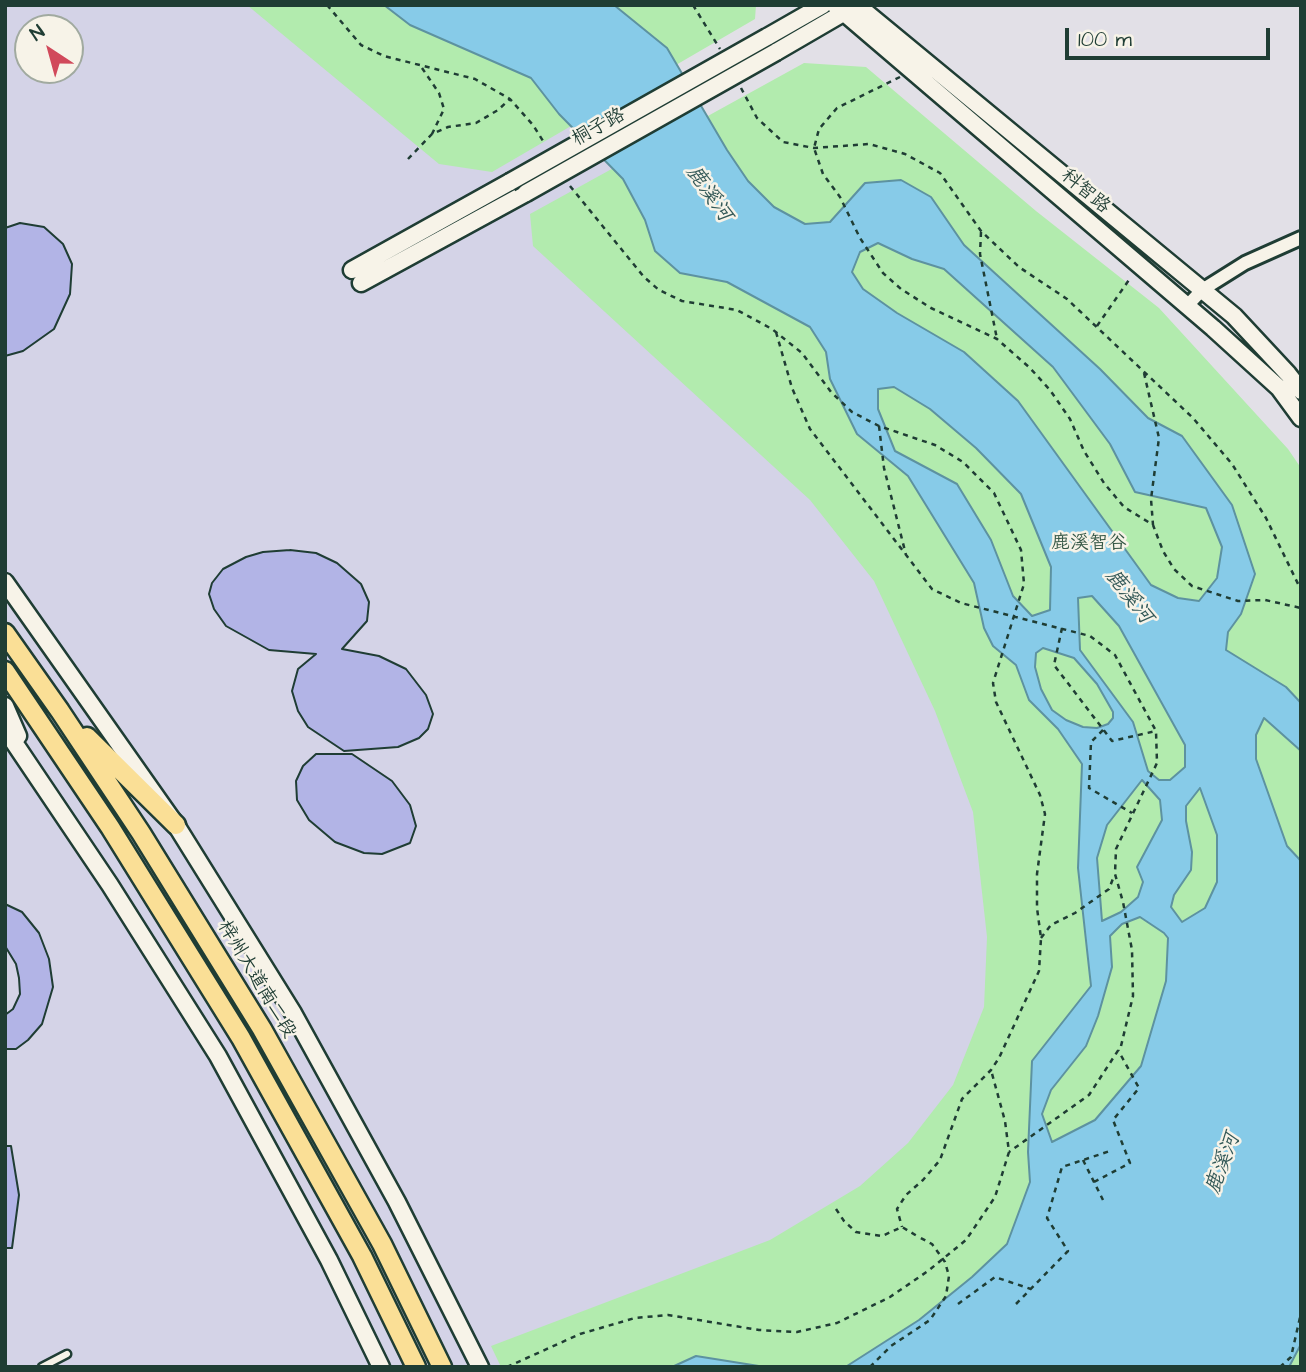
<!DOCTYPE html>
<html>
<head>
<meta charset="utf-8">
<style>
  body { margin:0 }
  #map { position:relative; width:1306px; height:1372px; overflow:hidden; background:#e2e0e7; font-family:"Architects Daughter",sans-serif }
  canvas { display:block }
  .frame { position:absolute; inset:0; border:7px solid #1f3d34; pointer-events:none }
  .north { position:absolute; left:14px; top:14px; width:70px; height:70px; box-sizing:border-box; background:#f7f3e8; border:2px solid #a1aaa0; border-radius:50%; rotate:324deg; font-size:19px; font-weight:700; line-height:28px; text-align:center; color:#1f3d34 }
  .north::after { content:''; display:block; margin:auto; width:24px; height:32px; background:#d1495b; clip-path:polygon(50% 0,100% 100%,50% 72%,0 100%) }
  .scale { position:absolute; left:1065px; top:28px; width:205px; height:32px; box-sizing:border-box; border:4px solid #1f3d34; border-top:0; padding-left:9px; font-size:21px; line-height:24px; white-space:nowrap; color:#1f3d34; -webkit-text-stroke:5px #f7f3e8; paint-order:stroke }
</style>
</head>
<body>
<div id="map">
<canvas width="1306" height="1372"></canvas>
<div class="frame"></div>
<div class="north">N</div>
<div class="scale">100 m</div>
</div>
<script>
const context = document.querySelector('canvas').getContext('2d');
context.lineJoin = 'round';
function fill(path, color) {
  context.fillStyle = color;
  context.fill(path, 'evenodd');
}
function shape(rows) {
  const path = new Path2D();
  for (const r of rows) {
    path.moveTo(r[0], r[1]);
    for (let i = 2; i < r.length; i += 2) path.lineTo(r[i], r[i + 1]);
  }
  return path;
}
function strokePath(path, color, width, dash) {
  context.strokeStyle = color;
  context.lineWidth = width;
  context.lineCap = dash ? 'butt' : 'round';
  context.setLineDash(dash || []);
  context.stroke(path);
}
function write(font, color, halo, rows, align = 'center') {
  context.font = font + ' "Architects Daughter","LXGW WenKai TC",sans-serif';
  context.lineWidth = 5;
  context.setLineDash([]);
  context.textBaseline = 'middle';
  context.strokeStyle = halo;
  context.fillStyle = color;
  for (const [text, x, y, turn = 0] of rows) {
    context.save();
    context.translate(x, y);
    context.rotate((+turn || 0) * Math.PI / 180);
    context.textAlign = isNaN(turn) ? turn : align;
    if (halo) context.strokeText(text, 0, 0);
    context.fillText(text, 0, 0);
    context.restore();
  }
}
fill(shape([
  [5,5,384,5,559,114,727,282,1091,986,672,1367,5,1367],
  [28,28,70,28,70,70,28,70]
]), '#d4d3e7');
fill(shape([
  [247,5,756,5,755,19,492,172,439,164],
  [804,63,866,67,1036,211,1159,308,1288,449,1301,468,1301,1367,501,1367,491,1346,770,1240,860,1186,908,1143,953,1085,984,1007,987,937,973,812,935,711,874,581,810,500,533,246,530,214]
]), '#b2ebae');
const water = shape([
  [384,5,614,5,667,48,727,150,748,181,774,207,805,224,830,222,865,183,901,180,931,197,964,245,1100,369,1148,418,1182,436,1232,505,1255,574,1241,614,1228,632,1226,650,1286,687,1301,703,1301,751,1264,718,1256,735,1256,759,1287,846,1301,861,1301,1344,1289,1367,788,1367,847,1366,919,1320,972,1277,1007,1244,1030,1182,1028,1152,1032,1061,1091,986,1078,868,1082,764,1058,729,1029,700,1016,665,993,646,984,628,974,583,908,476,857,434,830,379,826,352,810,327,727,282,680,273,655,251,645,220,623,179,559,114,531,78,410,25,384,5],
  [878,243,912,259,944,269,1053,367,1110,444,1135,492,1206,508,1222,547,1217,578,1199,601,1178,598,1151,585,1018,401,964,352,897,313,863,289,852,272,860,252,878,243],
  [894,387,930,409,976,448,1021,494,1051,567,1050,610,1032,616,1013,596,991,540,957,484,895,451,878,409,878,389,894,387],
  [1092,596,1119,626,1185,745,1185,767,1170,780,1159,780,1148,771,1133,722,1080,650,1078,598,1092,596],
  [1043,648,1074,658,1097,684,1113,712,1113,718,1108,724,1097,728,1083,727,1066,720,1052,710,1041,689,1035,667,1036,653,1043,648],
  [1142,780,1160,800,1162,820,1137,867,1143,882,1138,897,1121,912,1102,921,1097,858,1107,825,1142,780],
  [1200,788,1217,835,1217,882,1205,908,1182,922,1171,907,1174,895,1191,870,1192,852,1186,821,1186,806,1200,788],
  [1140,917,1164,933,1168,938,1166,981,1141,1066,1095,1120,1052,1142,1042,1114,1051,1090,1086,1046,1098,1016,1112,967,1110,936,1122,924,1140,917],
  [696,1356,765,1367,672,1367,696,1356]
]);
fill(water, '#87cbe8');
strokePath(water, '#5d92a0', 2);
const building = shape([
  [20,223,44,227,63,244,72,264,70,294,54,329,23,351,5,356,5,228,20,223],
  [290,550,316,553,337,563,361,584,369,602,367,621,342,649,379,656,406,669,426,695,433,714,428,729,419,738,398,747,344,751,308,727,298,711,292,691,298,669,316,654,269,650,226,626,214,609,209,594,212,583,223,569,246,557,263,552,290,550],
  [316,754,352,754,392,781,410,805,416,826,410,843,382,854,364,853,335,842,309,820,297,800,296,781,303,766,316,754],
  [5,904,22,912,39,933,49,959,53,987,42,1024,28,1040,16,1049,5,1049,5,1015,13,1009,20,994,19,978,16,964,5,946,5,904],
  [5,1146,11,1146,19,1195,12,1248,5,1248,5,1146]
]);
fill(building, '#b2b4e6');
strokePath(building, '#1f3d34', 2);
const service = shape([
  [42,1367,67,1354]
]);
const minor = shape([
  [1187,306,1202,290,1245,263,1301,238]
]);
const secondary = shape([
  [835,5,1213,328,1279,388,1301,418],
  [857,5,1234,316,1288,374,1301,391],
  [767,37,823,5],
  [776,52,850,9],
  [352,270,510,182],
  [361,283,526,193],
  [5,582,176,825,293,1013,397,1202,480,1367],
  [5,706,18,736],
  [5,729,110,885,218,1056,329,1260,381,1367]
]);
const primary = shape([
  [5,633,60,711,141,833,262,1029,382,1244,442,1367],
  [5,671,110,827,241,1038,362,1256,416,1367],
  [87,737,176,825]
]);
strokePath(service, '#1f3d34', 11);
strokePath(minor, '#1f3d34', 18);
strokePath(secondary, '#1f3d34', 21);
strokePath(primary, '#1f3d34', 23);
strokePath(shape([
  [327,5,361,45,384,56,475,79,510,99,533,125,545,144],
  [693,5,720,49],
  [422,68,439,93,444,109,432,134],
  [900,77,837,108,819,129,814,148,823,174,840,197,860,238,883,273,901,289,931,308,997,339,1030,368,1050,390,1070,419,1084,451,1104,483,1124,507,1153,525,1163,551,1174,569,1192,586,1238,601,1265,600,1301,608],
  [741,88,757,118,783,142,814,148,869,144,905,154,940,173,981,231,1019,267,1067,299,1193,418,1232,464,1266,518,1301,590],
  [408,159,432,134,448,127,476,123,498,110,510,99],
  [570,186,644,277,659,290,682,301,737,310,772,329,802,353,831,392,852,412,879,426,935,445,963,462,994,493,1021,550,1024,584,993,683,996,702,1040,795,1045,814,1037,874,1037,908,1041,938,1039,971,999,1058,991,1070,962,1099,940,1160,923,1180,906,1195,897,1209,902,1227],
  [981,232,980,254,997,339],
  [1097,326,1131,277],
  [776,332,792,388,810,429,932,589,961,603,1090,636,1115,655,1156,731,1157,763,1116,849,1115,874,1123,902,1132,950,1133,996,1121,1046,1089,1095,1009,1152],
  [1144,373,1159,438,1151,499,1153,525],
  [879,426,884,468,906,555],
  [1062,628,1054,665,1112,741,1156,731],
  [1103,730,1091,742,1089,788,1132,813],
  [1041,938,1051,925,1075,913,1109,889,1114,876],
  [1083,1160,1103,1200],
  [1094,1182,1130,1163,1113,1120,1139,1088,1118,1050],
  [836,1209,844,1221,856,1232,882,1236,902,1227,917,1236],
  [958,1304,995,1277,1031,1289],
  [1016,1304,1068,1251,1047,1218,1062,1167,1110,1151],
  [507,1367,580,1334,635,1318,668,1315,759,1330,797,1332,837,1323,890,1297,928,1271,966,1240,995,1197,1009,1152,1005,1121,991,1070],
  [1280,1367,1291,1357,1301,1313]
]), '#1f3d34', 2.5, [5, 5]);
strokePath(service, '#f7f3e8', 6);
strokePath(minor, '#f7f3e8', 12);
strokePath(secondary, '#f7f3e8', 16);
strokePath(primary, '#fadf96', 18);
const secondaryBridge = shape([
  [510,182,767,37],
  [526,193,776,52]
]);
strokePath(secondaryBridge, '#1f3d34', 21, []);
strokePath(shape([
  [870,1367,891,1346,930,1320,946,1296,949,1276,945,1262,932,1244,917,1236]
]), '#1f3d34', 2.5, [5, 5]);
strokePath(secondaryBridge, '#f7f3e8', 16);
write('19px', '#1f3d34', '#f7f3e8', [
  ["桐子路",599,128,-29],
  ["科智路",1085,192,40],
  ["梓州大道南二段",256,980,59]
]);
write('19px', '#355746', '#f7f3e8', [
  ["鹿溪智谷",1089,544]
]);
write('italic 21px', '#345958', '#f7f3e8', [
  ["鹿溪河",708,194,55],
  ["鹿溪河",1128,597,52],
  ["鹿溪河",1224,1164,-70]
]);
</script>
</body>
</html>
